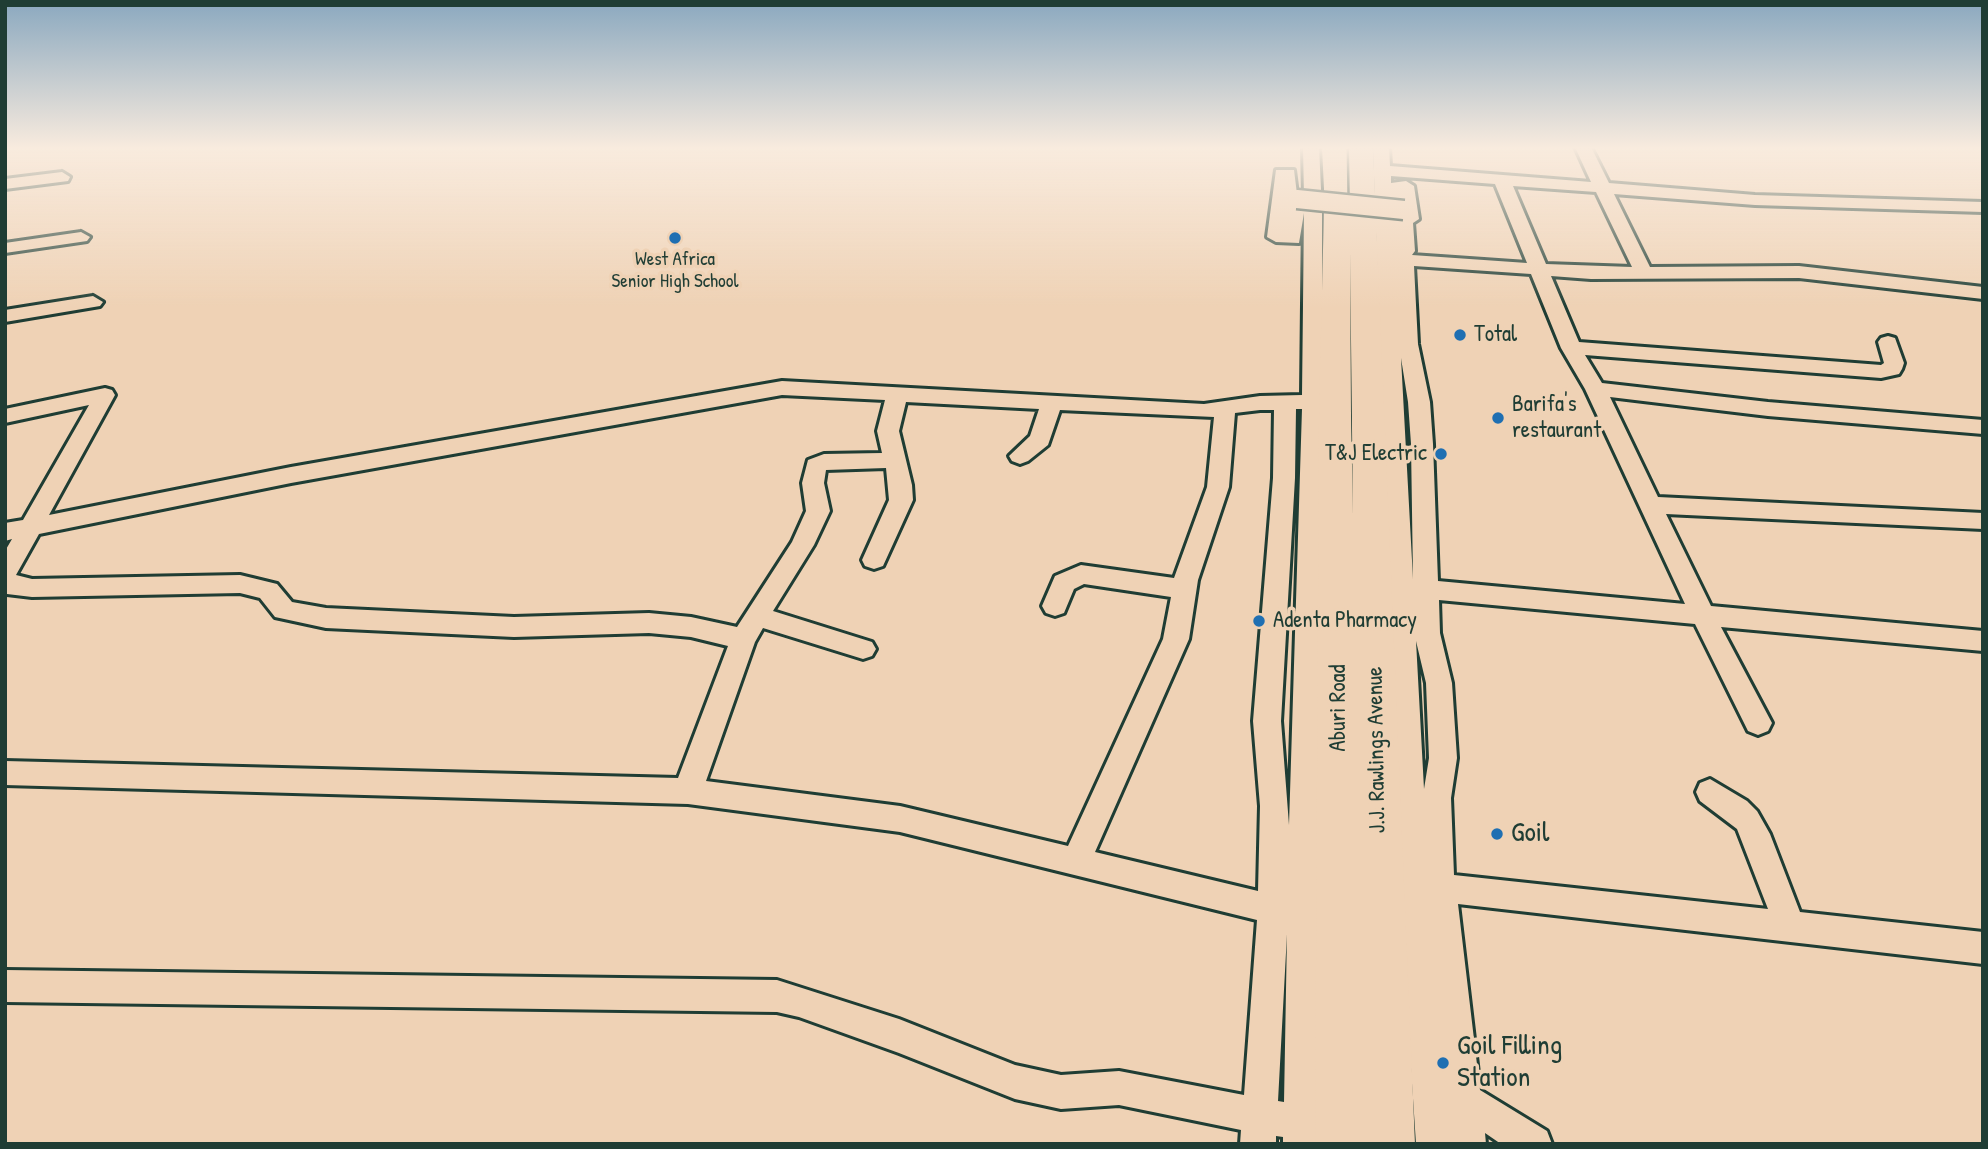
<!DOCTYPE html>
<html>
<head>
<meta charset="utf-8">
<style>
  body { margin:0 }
  #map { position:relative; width:1988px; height:1149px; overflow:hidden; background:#efd2b5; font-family:"Patrick Hand",sans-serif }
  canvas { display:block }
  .frame { position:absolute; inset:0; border:7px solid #1f3d34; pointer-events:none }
</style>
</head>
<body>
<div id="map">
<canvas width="1988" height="1149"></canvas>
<div class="frame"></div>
</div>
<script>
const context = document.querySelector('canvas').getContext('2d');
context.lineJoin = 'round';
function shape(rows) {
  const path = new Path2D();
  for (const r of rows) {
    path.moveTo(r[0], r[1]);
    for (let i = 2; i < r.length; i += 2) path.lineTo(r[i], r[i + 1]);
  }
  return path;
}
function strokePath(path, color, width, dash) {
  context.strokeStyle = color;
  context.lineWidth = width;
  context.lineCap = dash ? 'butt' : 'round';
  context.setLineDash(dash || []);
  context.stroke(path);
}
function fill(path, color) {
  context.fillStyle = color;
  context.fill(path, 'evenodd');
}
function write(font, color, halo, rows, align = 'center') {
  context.font = font + ' "Patrick Hand",sans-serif';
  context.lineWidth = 7;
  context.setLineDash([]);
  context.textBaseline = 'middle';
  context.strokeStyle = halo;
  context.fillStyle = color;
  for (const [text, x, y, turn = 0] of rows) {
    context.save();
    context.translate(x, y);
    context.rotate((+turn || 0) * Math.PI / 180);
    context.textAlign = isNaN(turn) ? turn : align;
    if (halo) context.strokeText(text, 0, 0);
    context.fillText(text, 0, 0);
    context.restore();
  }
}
const minor = shape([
  [1303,147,1319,147,1322,210,1323,381,1319,726,1319,1144,1283,1144,1283,1137,1276,1136,1276,1144,1240,1144,1241,1130,1119,1105,1061,1109,1015,1099,899,1053,799,1017,777,1012,5,1002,5,970,777,980,899,1019,1015,1065,1061,1075,1119,1071,1244,1095,1257,920,900,832,688,804,5,785,5,761,678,778,728,646,691,637,649,633,514,637,326,628,275,617,260,598,240,593,32,597,7,594,5,551,12,539,5,541,5,523,23,520,89,405,5,423,5,409,105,388,112,390,115,395,49,515,291,467,782,381,1204,404,1260,396,1302,395,1304,213,1299,243,1276,242,1267,237,1276,170,1294,170,1297,194,1304,197,1303,147],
  [782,395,885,400,877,431,882,453,824,454,808,460,802,483,806,511,792,542,737,627,691,617,649,613,514,617,326,608,292,602,277,584,240,575,32,579,16,575,39,534,291,483,782,395],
  [906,402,1039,409,1030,436,1009,456,1012,461,1020,464,1028,461,1048,445,1060,410,1214,417,1207,487,1174,578,1081,565,1055,576,1042,606,1046,613,1055,616,1064,613,1074,589,1084,584,1171,597,1163,639,1068,846,900,806,706,781,755,642,763,628,863,659,872,656,876,649,872,642,773,611,814,545,830,511,824,483,826,470,886,468,889,500,862,560,865,566,874,569,883,566,913,500,912,485,899,431,906,402],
  [1296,409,1302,409,1289,825,1281,721,1295,478,1296,409],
  [1260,410,1274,410,1273,478,1253,721,1260,806,1258,891,1095,852,1189,639,1198,580,1229,487,1235,413,1260,410],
  [1287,934,1284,1102,1278,1101,1287,934],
  [1373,147,1389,147,1390,166,1591,182,1575,147,1591,147,1609,183,1755,195,1983,202,1983,212,1755,205,1614,194,1650,267,1799,266,1983,287,1983,299,1799,278,1591,279,1551,276,1579,342,1881,365,1884,363,1878,342,1881,338,1888,336,1895,338,1904,363,1902,369,1899,374,1881,378,1585,355,1602,383,1768,402,1983,420,1983,434,1768,416,1610,397,1658,497,1983,513,1983,529,1666,514,1711,606,1983,631,1983,651,1721,627,1772,723,1768,731,1758,735,1748,731,1695,624,1439,600,1440,633,1452,683,1457,758,1451,798,1454,875,1768,909,1737,829,1700,801,1696,792,1700,783,1710,779,1747,801,1757,811,1770,834,1800,912,1983,932,1983,964,1458,904,1480,1090,1547,1131,1552,1144,1501,1144,1485,1133,1486,1144,1416,1144,1399,885,1373,147],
  [1391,176,1495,184,1527,263,1412,255,1415,251,1413,223,1419,219,1414,186,1406,181,1391,183,1391,176],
  [1513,186,1596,192,1632,267,1546,264,1513,186],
  [1414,266,1531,274,1561,348,1585,389,1685,604,1438,581,1433,444,1430,402,1418,344,1414,266],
  [1401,358,1408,402,1411,444,1413,579,1401,358],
  [1416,641,1426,683,1429,758,1424,789,1416,641],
  [62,172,70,177,68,181,5,189,5,179,62,172],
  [81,232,90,237,87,241,5,253,5,243,81,232],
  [93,296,103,302,100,306,5,322,5,310,93,296]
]);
const highway = shape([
  [1349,147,1373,147,1415,1144,1315,1144,1319,416,1324,208,1328,202,1337,200,1346,202,1350,208,1349,147],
  [1350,251,1353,516,1351,416,1350,251]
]);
strokePath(minor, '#1f3d34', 6);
strokePath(highway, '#1f3d34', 5);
fill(minor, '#efd2b5');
fill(highway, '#efd2b5');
const minorBridge = shape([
  [1297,199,1404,210]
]);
strokePath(minorBridge, '#1f3d34', 23, []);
strokePath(minorBridge, '#efd2b5', 18);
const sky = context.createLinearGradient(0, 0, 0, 308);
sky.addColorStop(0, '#8aa8bf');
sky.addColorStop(0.48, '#f8ebde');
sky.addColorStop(1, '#f8ebde00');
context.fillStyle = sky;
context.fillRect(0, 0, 1988, 308);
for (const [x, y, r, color] of [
  [675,238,7,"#1f6fb2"],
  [1460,335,7,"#1f6fb2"],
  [1498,418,7,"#1f6fb2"],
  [1441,454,7,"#1f6fb2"],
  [1259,621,7,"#1f6fb2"],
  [1497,834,7,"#1f6fb2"],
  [1443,1063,7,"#1f6fb2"]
]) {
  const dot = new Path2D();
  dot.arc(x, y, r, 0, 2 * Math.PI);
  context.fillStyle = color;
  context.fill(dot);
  strokePath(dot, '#efd2b5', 2.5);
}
write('19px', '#1f3d34', '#efd2b5', [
  ["West Africa",675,260],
  ["Senior High School",675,282]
]);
write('23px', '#1f3d34', '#efd2b5', [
  ["Total",1474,335],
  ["Barifa's",1512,405],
  ["restaurant",1512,431],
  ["T&J Electric",1427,454,"right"],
  ["Adenta Pharmacy",1273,621]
], 'left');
write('23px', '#1f3d34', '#efd2b5', [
  ["Aburi Road",1339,708,-90],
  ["J.J. Rawlings Avenue",1377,750,-91]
]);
write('28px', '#1f3d34', '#efd2b5', [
  ["Goil",1511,834],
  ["Goil Filling",1457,1047],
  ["Station",1457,1079]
], 'left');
</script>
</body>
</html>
